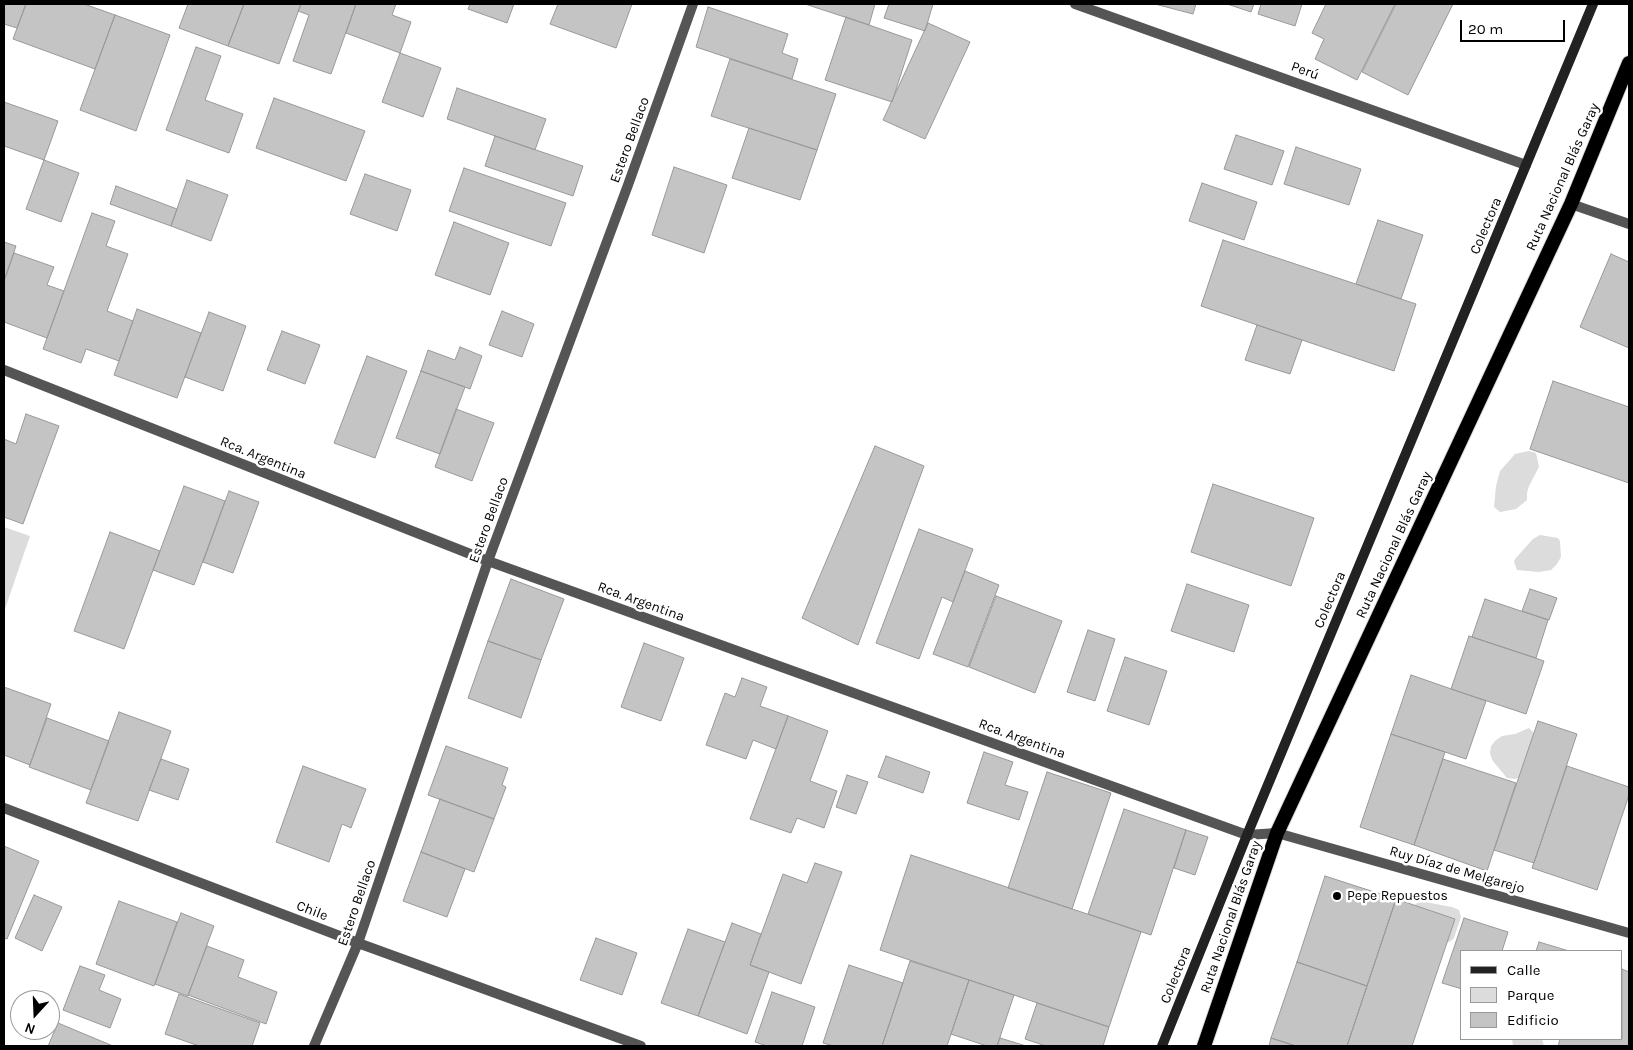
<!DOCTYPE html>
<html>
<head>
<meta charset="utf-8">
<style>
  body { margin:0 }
  #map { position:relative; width:1633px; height:1050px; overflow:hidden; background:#fff; font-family:Karla,sans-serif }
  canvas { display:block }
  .frame { position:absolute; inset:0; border:5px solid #000; pointer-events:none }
  .legend { position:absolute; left:1460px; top:950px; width:162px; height:90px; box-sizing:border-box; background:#fff; border:1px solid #999; margin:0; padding:6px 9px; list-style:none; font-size:15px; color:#000 }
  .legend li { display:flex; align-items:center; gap:10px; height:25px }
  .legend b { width:25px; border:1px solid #999 }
  .north { position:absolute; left:10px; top:990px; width:50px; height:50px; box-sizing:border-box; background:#fff; border:1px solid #999; border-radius:50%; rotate:200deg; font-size:14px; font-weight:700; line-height:20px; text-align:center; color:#000 }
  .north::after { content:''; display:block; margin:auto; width:18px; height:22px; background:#000; clip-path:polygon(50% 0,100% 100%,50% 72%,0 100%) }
  .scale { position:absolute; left:1460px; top:20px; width:105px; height:22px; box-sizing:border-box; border:2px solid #000; border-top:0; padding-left:6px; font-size:15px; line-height:18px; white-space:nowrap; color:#000; -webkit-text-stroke:4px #fff; paint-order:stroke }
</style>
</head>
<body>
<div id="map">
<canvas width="1633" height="1050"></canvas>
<div class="frame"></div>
<ul class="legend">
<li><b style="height:6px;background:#222"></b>Calle</li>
<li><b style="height:14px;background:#dcdcdc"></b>Parque</li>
<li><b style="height:14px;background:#c4c4c4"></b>Edificio</li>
</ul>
<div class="north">N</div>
<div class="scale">20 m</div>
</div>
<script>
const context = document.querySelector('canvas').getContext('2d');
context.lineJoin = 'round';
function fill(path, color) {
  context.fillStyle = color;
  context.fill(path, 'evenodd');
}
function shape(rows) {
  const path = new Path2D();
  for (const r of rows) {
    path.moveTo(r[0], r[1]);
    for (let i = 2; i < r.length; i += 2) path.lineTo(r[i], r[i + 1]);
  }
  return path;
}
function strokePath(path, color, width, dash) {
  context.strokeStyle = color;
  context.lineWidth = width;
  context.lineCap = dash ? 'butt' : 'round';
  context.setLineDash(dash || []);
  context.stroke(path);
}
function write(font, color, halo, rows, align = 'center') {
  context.font = font + ' Karla,sans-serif';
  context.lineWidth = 5;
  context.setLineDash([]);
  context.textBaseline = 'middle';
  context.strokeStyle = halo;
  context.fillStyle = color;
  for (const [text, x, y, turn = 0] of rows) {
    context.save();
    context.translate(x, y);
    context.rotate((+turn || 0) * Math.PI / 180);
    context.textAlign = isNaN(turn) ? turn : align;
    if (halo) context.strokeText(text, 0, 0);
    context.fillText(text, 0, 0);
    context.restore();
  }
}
fill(shape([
  [1529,451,1536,453,1539,467,1529,486,1527,493,1527,500,1516,509,1500,512,1494,507,1496,486,1500,471,1515,454],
  [4,527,30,536,4,612],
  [1540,535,1558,538,1560,541,1561,557,1557,564,1551,570,1539,572,1517,570,1514,562,1515,559,1533,539],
  [1529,728,1534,733,1524,776,1515,779,1507,778,1492,760,1490,753,1491,746,1495,741,1502,736,1515,734],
  [1425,902,1452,907,1459,910,1461,917,1454,938,1451,941,1444,944,1409,910,1417,903],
  [1512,1039,1542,1039,1544,1046,1513,1046]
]), '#dcdcdc');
const building = shape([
  [4,4,26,4,17,28,4,24,4,4],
  [26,4,84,4,115,15,95,69,13,39,26,4],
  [188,4,244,4,228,46,179,28,188,4],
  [244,4,301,4,279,64,228,46,244,4],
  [301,4,356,4,331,74,293,61,309,15,298,11,301,4],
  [356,4,396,4,392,15,411,22,400,53,346,33,356,4],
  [470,4,514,4,507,23,468,9,470,4],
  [558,4,632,4,616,48,550,24,558,4],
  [805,4,875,4,869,25,805,4],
  [889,4,933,4,925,31,884,18,889,4],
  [1155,4,1196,4,1193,14,1155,4],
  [1227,4,1254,4,1251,12,1227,4],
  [1261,4,1302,4,1295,26,1258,14,1261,4],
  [1326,4,1395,4,1357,80,1315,59,1324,39,1312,33,1326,4],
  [1396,4,1453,4,1408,95,1362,72,1396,4],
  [708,7,788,34,782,53,798,59,792,79,696,47,708,7],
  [115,15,170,35,136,131,80,110,115,15],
  [846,17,912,40,892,102,825,80,846,17],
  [928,23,970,42,925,139,883,120,928,23],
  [196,47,221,56,205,100,243,114,229,153,166,130,196,47],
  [400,53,441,68,423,117,382,102,400,53],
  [730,59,836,94,817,150,711,116,730,59],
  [457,88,546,119,535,150,447,119,457,88],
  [274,98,365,131,346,181,256,148,274,98],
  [4,102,58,121,44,160,4,146,4,102],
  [749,128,817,150,800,200,732,178,749,128],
  [1236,135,1284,151,1272,185,1224,169,1236,135],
  [495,136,583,166,573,196,485,166,495,136],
  [1296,147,1361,169,1349,205,1284,184,1296,147],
  [44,160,79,173,61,222,26,209,44,160],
  [674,167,727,185,704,253,652,235,674,167],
  [464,168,566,203,551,246,449,211,464,168],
  [365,174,411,190,397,231,350,214,365,174],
  [187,180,228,195,211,241,171,226,187,180],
  [1202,183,1257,202,1244,240,1189,221,1202,183],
  [116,186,177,209,171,226,110,204,116,186],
  [92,213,115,221,106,246,128,254,107,311,133,321,119,361,86,349,81,363,43,349,92,213],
  [1378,220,1423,235,1401,299,1356,284,1378,220],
  [454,222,509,243,490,295,435,275,454,222],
  [1223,240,1416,304,1394,371,1201,306,1223,240],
  [4,242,16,246,4,281,4,242],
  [14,253,54,267,47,285,64,291,47,338,4,322,4,281,14,253],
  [1611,254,1629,262,1629,348,1580,327,1611,254],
  [137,309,201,333,177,398,114,375,137,309],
  [502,311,534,324,522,357,489,345,502,311],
  [209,312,246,326,223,391,185,377,209,312],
  [1257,325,1302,340,1290,374,1245,360,1257,325],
  [282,331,320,345,305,384,267,370,282,331],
  [460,347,482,356,470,389,421,371,428,350,455,360,460,347],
  [367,356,407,371,375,458,334,443,367,356],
  [421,371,465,387,440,454,396,438,421,371],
  [1553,381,1629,407,1629,483,1530,449,1553,381],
  [456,409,494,423,472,481,435,467,456,409],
  [26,414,59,426,23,524,4,517,4,439,16,444,26,414],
  [875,446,924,466,858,645,802,618,875,446],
  [1213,484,1314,518,1291,586,1191,552,1213,484],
  [184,486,225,501,194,585,153,570,184,486],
  [229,491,259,502,233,573,203,562,229,491],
  [919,529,973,549,953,602,942,597,919,659,876,643,919,529],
  [110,532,160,551,124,649,74,631,110,532],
  [965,571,999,585,968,667,933,654,965,571],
  [511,579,564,599,541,660,488,641,511,579],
  [1187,584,1249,605,1234,652,1171,631,1187,584],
  [1530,589,1557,598,1549,620,1522,611,1530,589],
  [996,596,1062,621,1035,693,969,667,996,596],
  [1485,599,1548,620,1536,658,1472,637,1485,599],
  [1088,630,1115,639,1095,701,1067,692,1088,630],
  [1469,636,1544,661,1526,714,1451,689,1469,636],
  [488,641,541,660,521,718,468,698,488,641],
  [644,643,684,658,661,721,621,707,644,643],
  [1125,657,1167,671,1149,725,1107,711,1125,657],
  [1411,675,1486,701,1466,759,1391,734,1411,675],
  [742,678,767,687,760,706,788,716,776,749,753,740,746,759,706,745,725,693,735,697,742,678],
  [4,687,51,704,30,765,4,755,4,687],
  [119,712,171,731,138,821,86,803,119,712],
  [788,716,828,731,810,781,837,791,824,828,797,818,791,833,750,819,788,716],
  [47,718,109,741,91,790,29,767,47,718],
  [1538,721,1577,734,1534,863,1494,850,1538,721],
  [1391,734,1445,752,1414,845,1360,827,1391,734],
  [446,746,508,768,502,785,506,787,494,819,428,795,446,746],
  [984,752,1013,762,1005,785,1028,792,1019,820,967,803,984,752],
  [886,756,930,772,923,793,878,777,886,756],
  [161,759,189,769,178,800,149,790,161,759],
  [1443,759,1516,783,1487,871,1414,845,1443,759],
  [303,766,366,789,351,828,342,824,329,862,276,842,303,766],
  [1567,766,1629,787,1629,795,1597,890,1532,868,1567,766],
  [1047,772,1111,793,1072,909,1008,888,1047,772],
  [847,775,868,782,856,814,836,807,847,775],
  [440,799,494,819,474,872,421,852,440,799],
  [1124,809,1186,830,1151,935,1088,914,1124,809],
  [1186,830,1208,837,1195,875,1174,868,1186,830],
  [4,846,39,861,7,939,4,938,4,846],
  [421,852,465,869,447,917,403,901,421,852],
  [911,855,1141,932,1109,1027,880,950,911,855],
  [815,863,842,872,801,984,750,965,783,874,807,883,815,863],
  [1325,876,1396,899,1367,986,1297,962,1325,876],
  [34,895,62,907,42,951,15,938,34,895],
  [1396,899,1455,919,1412,1046,1347,1046,1396,899],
  [119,901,177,922,154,986,96,964,119,901],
  [181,913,214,926,188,996,155,984,181,913],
  [1464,918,1508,932,1502,951,1462,951,1462,989,1442,983,1464,918],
  [732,923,761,934,750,965,769,972,747,1034,698,1016,732,923],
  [688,929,725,942,698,1016,661,1003,688,929],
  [596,938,637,953,622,995,580,980,596,938],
  [1539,942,1569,951,1536,951,1539,942],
  [207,946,244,960,238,977,277,992,266,1024,188,995,207,946],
  [910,961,969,980,947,1046,882,1046,910,961],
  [1297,962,1367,986,1347,1046,1296,1046,1271,1038,1297,962],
  [849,965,903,983,882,1046,834,1046,823,1043,849,965],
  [80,966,105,975,99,990,121,999,110,1028,63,1010,80,966],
  [1622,969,1629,972,1629,1046,1558,1046,1560,1039,1622,1039,1622,969],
  [969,980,1014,995,997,1046,987,1046,951,1034,969,980],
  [772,992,815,1007,802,1046,767,1046,755,1042,772,992],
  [179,994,260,1023,252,1046,199,1046,165,1034,179,994],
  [1037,1003,1109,1027,1103,1046,1046,1046,1025,1039,1037,1003],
  [58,1023,113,1046,48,1046,58,1023],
  [1000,1038,1026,1046,997,1046,1000,1038],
  [1271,1038,1296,1046,1269,1046,1271,1038]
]);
fill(building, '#c4c4c4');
strokePath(building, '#999', 1);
const trunk = shape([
  [1204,1046,1277,833,1571,204,1629,63]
]);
strokePath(trunk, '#dbdbdb', 16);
strokePath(shape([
  [1075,4,1526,165],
  [1571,204,1629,224],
  [4,370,488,561,1247,835,1277,833,1629,933],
  [4,808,358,943,641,1046],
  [314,1046,358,943,488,561,628,185,693,4]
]), '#555', 10);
strokePath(shape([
  [1162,1046,1247,835,1593,4]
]), '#222', 10);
strokePath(trunk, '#000', 14);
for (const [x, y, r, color] of [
  [1337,896,5,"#000"]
]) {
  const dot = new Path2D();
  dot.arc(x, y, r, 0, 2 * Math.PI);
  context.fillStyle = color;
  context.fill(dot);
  strokePath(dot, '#fff', 2);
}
write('14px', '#000', '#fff', [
  ["Perú",1305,71,20],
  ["Estero Bellaco",630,140,-70],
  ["Ruta Nacional Blás Garay",1563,177,-66],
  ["Colectora",1486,226,-67],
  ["Rca. Argentina",263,458,22],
  ["Estero Bellaco",489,520,-70],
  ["Ruta Nacional Blás Garay",1394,545,-65],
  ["Colectora",1330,600,-67],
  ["Rca. Argentina",641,602,20],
  ["Rca. Argentina",1022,739,20],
  ["Ruy Díaz de Melgarejo",1457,870,16],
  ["Estero Bellaco",357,903,-71],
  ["Chile",312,911,21],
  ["Ruta Nacional Blás Garay",1231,917,-71],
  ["Colectora",1176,975,-68]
]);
write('14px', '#000', '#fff', [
  ["Pepe Repuestos",1347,896]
], 'left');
</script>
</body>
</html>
